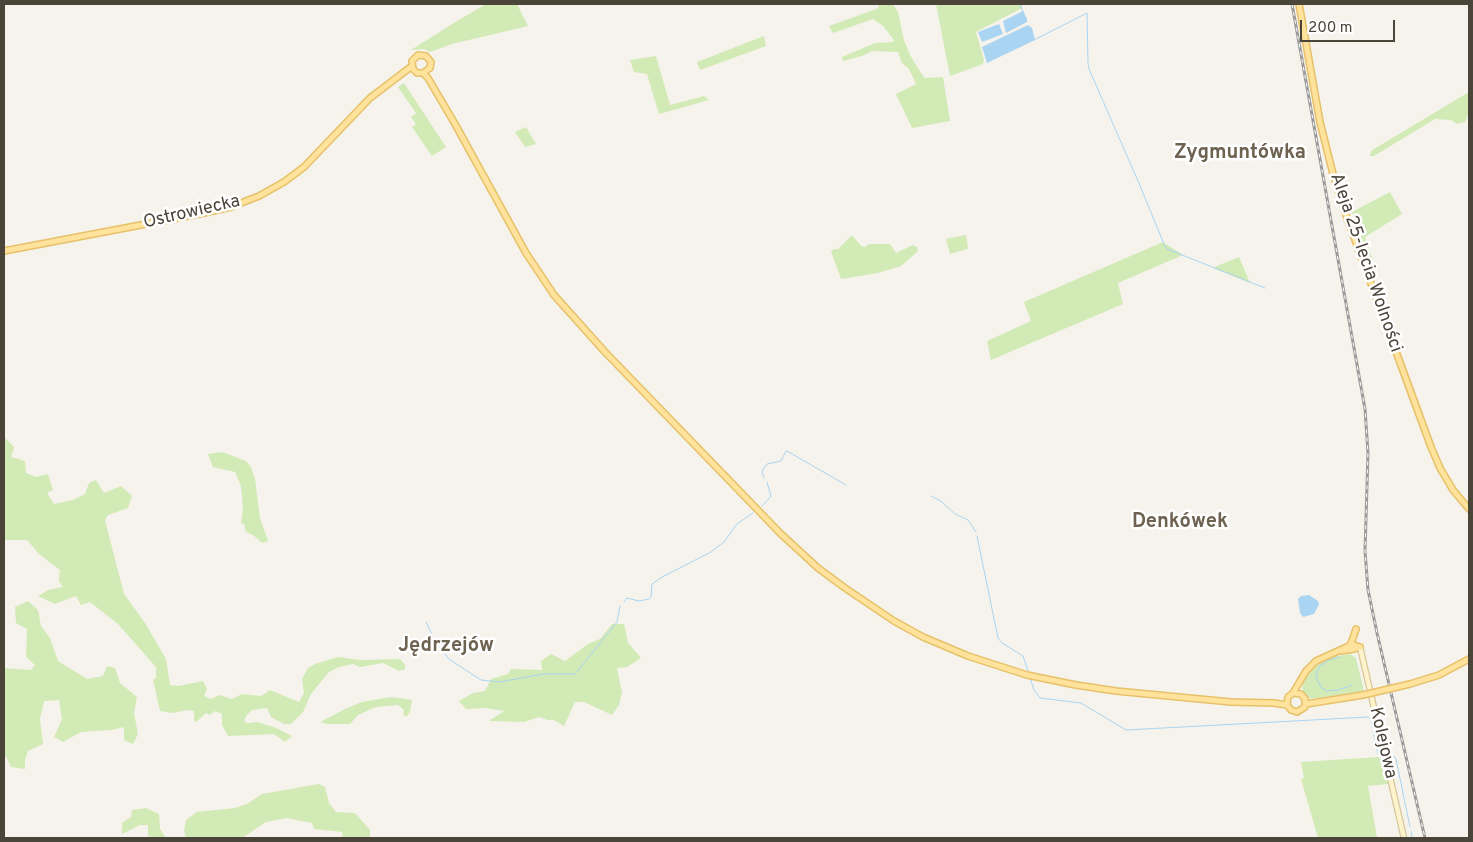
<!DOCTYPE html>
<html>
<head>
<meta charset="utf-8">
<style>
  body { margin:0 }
  #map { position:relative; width:1473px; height:842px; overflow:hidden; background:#f6f3ec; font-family:Overpass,sans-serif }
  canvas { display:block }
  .frame { position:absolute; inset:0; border:5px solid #4b4439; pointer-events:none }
  .scale { position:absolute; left:1300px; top:20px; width:95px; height:22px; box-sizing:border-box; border:2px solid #4b4439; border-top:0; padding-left:6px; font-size:15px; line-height:18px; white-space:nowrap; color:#4b4439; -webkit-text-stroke:4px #fff; paint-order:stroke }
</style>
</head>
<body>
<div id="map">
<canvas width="1473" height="842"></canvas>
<div class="frame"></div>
<div class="scale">200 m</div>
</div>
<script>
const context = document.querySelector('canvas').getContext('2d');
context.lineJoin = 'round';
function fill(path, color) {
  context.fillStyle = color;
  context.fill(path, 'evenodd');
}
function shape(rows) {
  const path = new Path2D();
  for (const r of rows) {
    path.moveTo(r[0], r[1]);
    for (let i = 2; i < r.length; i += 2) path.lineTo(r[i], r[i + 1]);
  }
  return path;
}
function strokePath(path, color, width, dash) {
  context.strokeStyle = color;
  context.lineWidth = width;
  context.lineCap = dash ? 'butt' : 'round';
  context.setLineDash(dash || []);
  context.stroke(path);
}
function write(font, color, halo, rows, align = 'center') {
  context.font = font + ' Overpass,sans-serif';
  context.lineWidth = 5;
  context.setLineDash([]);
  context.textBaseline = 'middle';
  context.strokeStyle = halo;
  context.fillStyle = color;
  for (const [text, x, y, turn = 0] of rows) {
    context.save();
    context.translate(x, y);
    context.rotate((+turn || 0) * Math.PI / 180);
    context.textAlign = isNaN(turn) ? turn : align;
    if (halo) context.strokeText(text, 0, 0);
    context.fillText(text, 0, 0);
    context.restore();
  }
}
fill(shape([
  [486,4,517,4,528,26,452,44,430,52,424,49,411,50,457,21],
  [878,4,893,4,898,12,904,40,911,57,923,76,925,78,943,77,950,121,912,128,896,94,916,84,909,69,902,63,898,52,872,51,862,56,843,61,842,57,875,43,893,42,894,40,883,26,873,19,833,33,829,26,879,8],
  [936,4,1021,4,1022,8,976,32,984,60,983,64,950,76],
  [764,36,766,46,700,70,697,62],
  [656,56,670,105,704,96,709,100,659,114,647,74,634,72,630,60],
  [404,83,446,147,432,156,412,127,416,124,411,117,416,113,398,87],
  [1469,92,1469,113,1465,122,1457,124,1451,120,1435,119,1374,156,1370,156,1371,151,1374,149],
  [526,127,536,144,525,147,515,132],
  [1390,192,1402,214,1365,237,1373,260,1368,263,1352,212],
  [852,235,861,246,865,247,869,244,890,244,896,253,913,245,917,247,918,251,901,266,878,273,841,279,831,251,834,249,838,249],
  [966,235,968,249,950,254,946,239],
  [1163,242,1183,255,1118,283,1123,304,991,360,987,341,1031,321,1024,302],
  [1239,257,1250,283,1213,268,1217,266],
  [4,437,14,447,11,457,25,461,26,473,36,477,48,474,53,490,47,493,54,504,73,500,85,494,89,483,96,480,104,493,121,486,132,496,128,508,108,515,105,520,124,594,145,623,166,659,170,685,179,686,203,681,207,689,204,696,211,699,219,695,232,699,242,694,261,696,270,690,299,702,304,693,302,679,308,668,315,664,338,657,360,660,400,659,405,665,405,669,399,671,383,663,360,667,353,664,339,667,329,672,311,694,303,712,291,724,284,724,271,717,267,708,252,710,246,716,244,722,248,723,257,722,274,727,292,736,285,742,274,734,228,736,222,725,222,714,215,711,210,715,206,713,196,722,194,720,194,711,187,710,173,713,160,711,153,680,156,678,156,667,118,624,90,602,81,605,76,596,55,604,38,596,48,590,63,587,59,581,60,570,39,554,27,540,4,540],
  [222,452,246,461,251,467,255,479,260,518,268,541,262,543,253,535,246,532,244,524,241,523,243,509,241,486,235,472,213,467,208,454],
  [28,601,38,610,41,626,50,638,58,661,87,679,103,676,107,666,115,668,120,683,137,697,134,713,138,734,133,744,124,740,124,727,111,730,81,732,63,742,54,737,62,719,59,700,44,701,40,719,43,744,28,751,25,760,25,769,11,767,6,756,4,757,4,668,31,670,35,665,26,657,27,629,16,623,15,607],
  [612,624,624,624,628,643,641,658,627,667,617,668,622,692,619,705,612,715,584,702,575,702,564,726,554,720,548,720,539,717,524,722,489,721,504,711,485,708,466,709,459,701,473,693,485,691,491,679,508,674,511,669,542,670,541,661,551,654,565,661,588,644,600,639],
  [1350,654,1356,658,1364,691,1318,698,1309,698,1305,695,1302,687,1305,678,1312,668,1320,662,1332,657],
  [391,697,412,700,410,712,406,717,403,714,404,710,398,705,376,707,358,715,350,724,327,724,320,722,347,708,362,702],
  [1378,757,1383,760,1386,766,1389,784,1368,786,1377,838,1318,838,1301,779,1304,778,1301,762],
  [319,784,325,787,329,803,336,812,355,813,370,830,370,838,338,838,343,836,342,832,314,829,312,823,287,818,266,822,242,838,186,838,184,830,186,820,197,812,235,808,247,804,262,794],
  [146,808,159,814,160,829,166,838,153,838,148,836,148,825,140,825,122,834,122,823,131,817,132,810]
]), '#d2eab5');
fill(shape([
  [1023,11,1027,19,1027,22,1006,33,1003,21],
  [999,24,1003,34,982,42,978,32],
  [1028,25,1032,28,1035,40,987,63,982,47],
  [1309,595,1318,601,1319,604,1314,614,1303,617,1300,613,1298,599,1301,596]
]), '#a9d4f2');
strokePath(shape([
  [1020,4,1023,12],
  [1034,40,1087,13,1088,63,1089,69,1138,181,1164,244,1167,249,1265,288],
  [764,478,762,472,764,468,767,464,781,461,786,451,787,451,846,485],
  [931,496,941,501,955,514,968,520,976,532],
  [762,506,771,496,767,482],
  [977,536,998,638,1002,643,1023,656,1029,674],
  [624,602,627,598,639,601,649,599,651,597,652,584,662,577,711,552,724,542,737,524,753,513],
  [426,622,436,643],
  [439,647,449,659,481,680,499,682,544,674,575,674,617,622,620,606],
  [1340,657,1329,660,1320,666,1316,674,1318,682,1322,688,1327,691,1338,690,1352,685],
  [1030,678,1034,690,1040,698,1081,703,1126,730,1368,717,1371,719,1372,727],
  [1373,731,1378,754,1383,758],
  [1391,757,1394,756,1396,759,1410,827],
  [1411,831,1412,838]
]), '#a9d4f2', 1);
const secondary = shape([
  [1360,647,1404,838]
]);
const primary = shape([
  [1299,4,1320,122,1333,174,1347,218,1431,447,1440,468,1453,490,1469,509],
  [423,73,430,68,431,62,426,56,418,55,412,61,413,69,417,73,423,73,428,78,455,124,526,253,554,295,605,352,781,534,818,568,845,588,894,621,923,637,968,656,1027,675,1076,685,1116,691,1231,702,1274,703,1287,705,1291,710,1297,712,1305,707,1305,699,1301,694,1293,693,1288,697,1287,705],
  [4,251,204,213,231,207,259,196,284,182,304,167,370,98,412,66],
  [1349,646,1352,641,1356,629],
  [1340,651,1354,649,1360,647],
  [1410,684,1439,675,1469,659],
  [1293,693,1306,671,1316,661,1349,646,1354,645,1360,647],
  [1306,704,1363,695]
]);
strokePath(secondary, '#d6c79b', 7);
strokePath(primary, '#e6c16a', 8);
strokePath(secondary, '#fff3cd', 4.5);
strokePath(primary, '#ffe39c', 5);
const rail = shape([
  [1292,4,1365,409,1368,453,1365,551,1368,590,1377,633,1425,838]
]);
strokePath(rail, '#9a9a9a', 3);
strokePath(rail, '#fff', 1, [4]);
const primaryBridge = shape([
  [1363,695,1410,684]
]);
strokePath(primaryBridge, '#e6c16a', 8, []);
strokePath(primaryBridge, '#ffe39c', 5);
write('18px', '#4b4439', '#fff', [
  ["Ostrowiecka",192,213,-13],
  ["Aleja 25-lecia Wolności",1365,263,71],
  ["Kolejowa",1382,743,77]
]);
write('bold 20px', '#6e6250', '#fff', [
  ["Zygmuntówka",1240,154],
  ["Denkówek",1180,523],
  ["Jędrzejów",446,647]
]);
</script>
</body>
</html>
